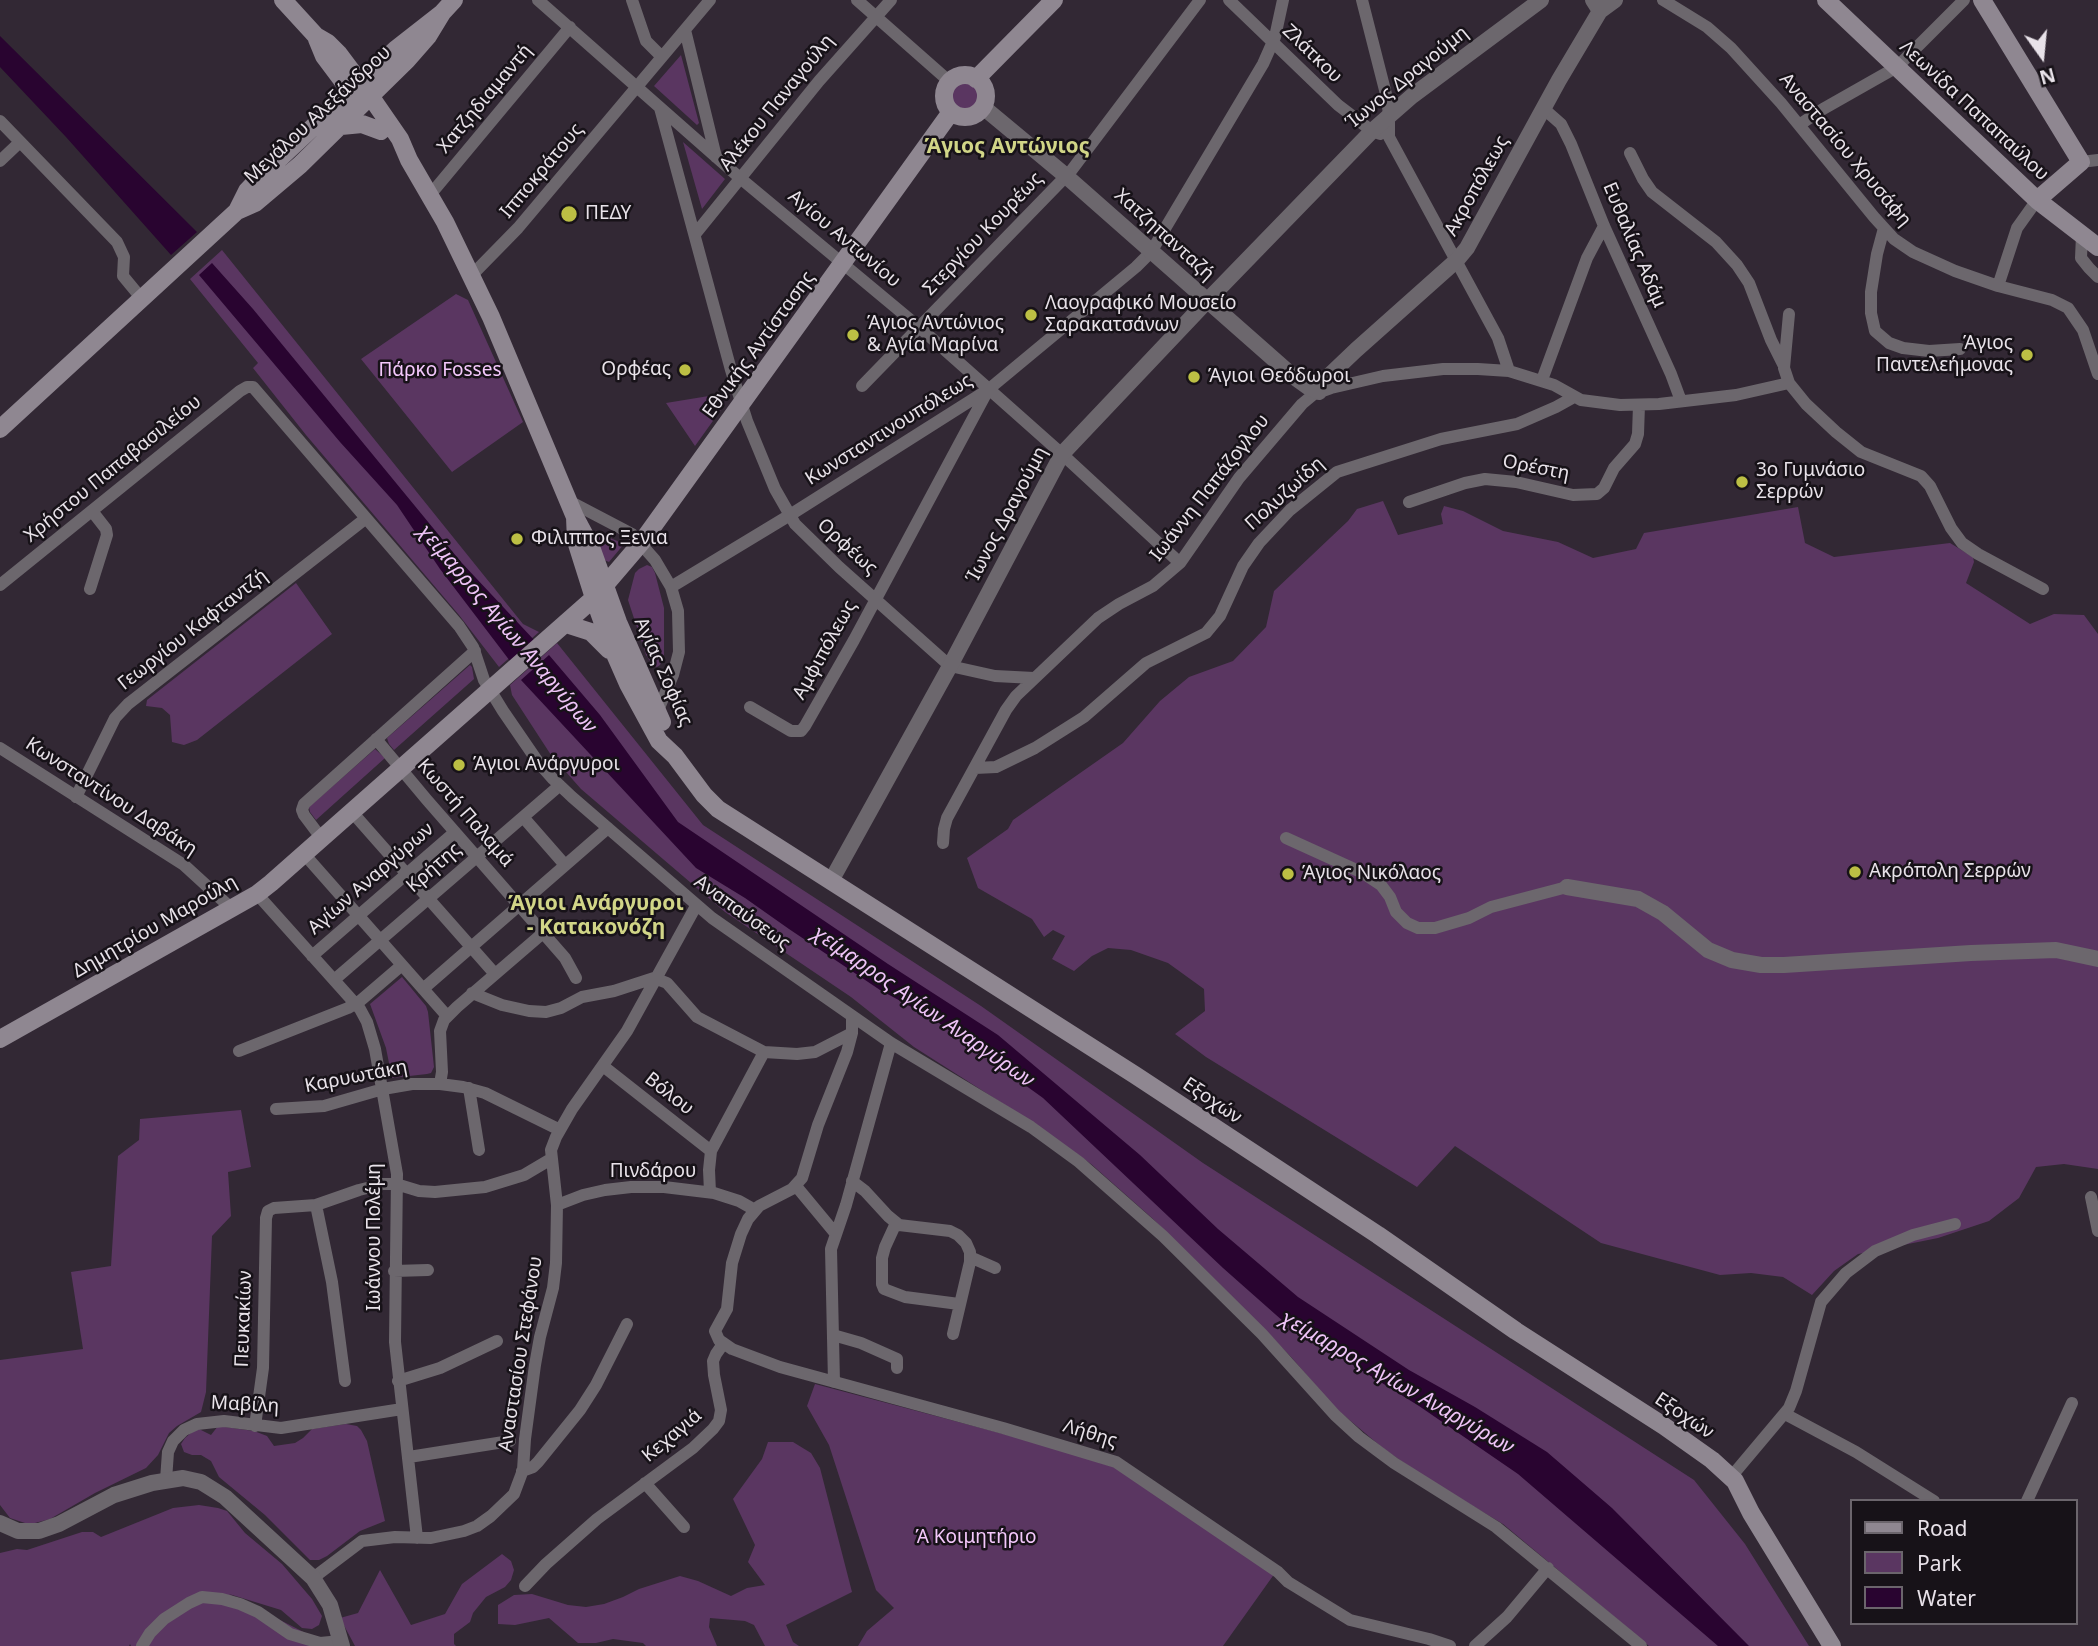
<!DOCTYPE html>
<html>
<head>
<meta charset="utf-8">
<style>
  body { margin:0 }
  #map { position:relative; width:2098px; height:1646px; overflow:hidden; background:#322834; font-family:"Noto Sans",sans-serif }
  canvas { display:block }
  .legend { position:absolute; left:1850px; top:1499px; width:228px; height:126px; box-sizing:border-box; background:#171218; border:2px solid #6b656c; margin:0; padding:9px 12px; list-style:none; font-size:21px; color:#e8e2e9 }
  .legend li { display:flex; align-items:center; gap:14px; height:35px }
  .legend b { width:35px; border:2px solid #6b656c }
  .north { position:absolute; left:2007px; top:21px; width:70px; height:70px; -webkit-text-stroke:5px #171218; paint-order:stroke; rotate:165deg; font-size:19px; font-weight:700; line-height:28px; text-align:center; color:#e8e2e9 }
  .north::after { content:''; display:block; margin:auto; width:24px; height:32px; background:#e8e2e9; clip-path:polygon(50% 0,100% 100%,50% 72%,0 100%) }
</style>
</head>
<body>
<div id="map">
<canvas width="2098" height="1646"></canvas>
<ul class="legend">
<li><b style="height:9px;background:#8f8791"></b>Road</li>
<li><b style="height:19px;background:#5a3661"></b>Park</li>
<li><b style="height:19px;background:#290430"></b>Water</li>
</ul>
<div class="north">N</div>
</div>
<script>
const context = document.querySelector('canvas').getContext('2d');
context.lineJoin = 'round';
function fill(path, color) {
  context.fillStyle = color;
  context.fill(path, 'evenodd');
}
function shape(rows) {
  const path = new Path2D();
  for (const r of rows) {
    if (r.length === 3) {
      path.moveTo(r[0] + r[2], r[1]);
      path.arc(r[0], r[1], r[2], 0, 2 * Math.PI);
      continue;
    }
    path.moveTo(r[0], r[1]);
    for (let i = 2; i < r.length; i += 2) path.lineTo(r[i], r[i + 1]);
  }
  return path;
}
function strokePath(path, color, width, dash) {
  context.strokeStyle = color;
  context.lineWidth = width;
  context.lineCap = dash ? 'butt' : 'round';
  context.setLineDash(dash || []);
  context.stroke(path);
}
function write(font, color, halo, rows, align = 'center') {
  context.font = font + ' "Noto Sans",sans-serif';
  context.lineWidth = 5;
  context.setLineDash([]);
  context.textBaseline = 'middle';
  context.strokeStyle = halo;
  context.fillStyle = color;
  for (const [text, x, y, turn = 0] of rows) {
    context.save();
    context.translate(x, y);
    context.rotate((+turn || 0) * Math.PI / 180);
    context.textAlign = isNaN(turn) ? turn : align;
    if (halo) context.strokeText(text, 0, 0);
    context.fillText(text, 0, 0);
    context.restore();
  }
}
fill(shape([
  [681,55,699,123,697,125,654,86],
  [965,97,15],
  [683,142,725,179,702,209],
  [222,250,523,624,539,632,499,667,459,615,306,435,253,368,258,363,190,279],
  [456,294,468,300,523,422,452,472,361,359],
  [721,394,725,404,695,446,666,403],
  [1383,501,1398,535,1443,524,1441,514,1444,506,1463,511,1503,531,1558,542,1593,558,1636,549,1644,533,1798,507,1805,543,1834,557,1950,543,1973,557,1974,562,1966,583,2030,624,2054,614,2084,615,2098,634,2098,1169,2064,1164,2036,1167,2019,1198,1989,1221,1938,1238,1858,1254,1834,1271,1812,1295,1783,1277,1751,1273,1720,1275,1601,1243,1455,1146,1417,1187,1206,1057,1175,1034,1205,1011,1204,989,1168,963,1131,950,1108,948,1092,956,1074,971,1052,959,1065,936,1053,930,1044,937,1032,919,978,888,967,858,1008,829,1013,820,1123,743,1160,701,1189,677,1233,661,1266,627,1274,591,1348,521,1357,509],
  [592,530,624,544,609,562,604,560],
  [647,565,652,567,655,573,664,608,664,655,660,665,657,667,653,666,646,655,628,600,635,573,639,569],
  [296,583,332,634,197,740,184,745,172,742,170,715,162,708,146,706,147,700],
  [557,643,703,825,981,1006,1203,1163,1694,1480,1745,1544,1809,1646,1649,1646,1503,1524,1429,1480,1384,1449,1334,1407,1292,1358,1265,1330,1152,1218,1091,1164,1030,1121,914,1047,851,997,725,912,581,789,551,755,512,695,510,685],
  [470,665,472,667,474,679,394,750,389,744,387,738],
  [375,749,385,758,316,820,310,812,309,807],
  [402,977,426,1006,428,1012,434,1067,431,1073,427,1074,392,1078,386,1048,370,1004],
  [241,1110,251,1167,228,1172,231,1216,212,1236,206,1392,201,1412,177,1426,169,1433,158,1455,146,1468,95,1493,50,1519,35,1523,25,1523,10,1518,0,1505,0,1360,83,1349,71,1272,111,1266,118,1156,139,1140,140,1119],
  [815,1384,1034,1442,1117,1468,1275,1573,1223,1646,858,1646,867,1631,894,1608,876,1590,829,1445,807,1406],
  [346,1424,357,1426,361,1430,367,1441,385,1521,360,1531,327,1556,319,1560,310,1560,265,1515,219,1477,211,1461,201,1455,192,1455,184,1452,181,1444,185,1438,193,1431,199,1429,211,1435,218,1426,254,1431,267,1436,274,1446,295,1443,303,1438,312,1429],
  [768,1442,793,1442,811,1453,820,1468,852,1592,786,1625,793,1642,799,1646,765,1646,754,1625,745,1621,710,1618,709,1627,717,1646,646,1646,643,1643,613,1639,596,1643,578,1643,549,1618,515,1625,498,1624,498,1605,514,1595,532,1594,568,1605,586,1607,604,1604,623,1597,639,1589,680,1576,698,1581,731,1596,747,1588,765,1585,748,1562,755,1545,733,1499,762,1459],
  [199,1505,218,1508,227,1511,245,1533,282,1564,312,1599,322,1616,319,1625,312,1629,302,1628,281,1610,229,1594,331,1646,131,1646,130,1644,129,1646,0,1646,0,1553,17,1549,27,1550,82,1532,93,1532,101,1537,173,1508],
  [502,1554,511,1561,514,1570,511,1580,505,1587,486,1597,473,1613,470,1622,454,1634,454,1644,456,1646,355,1646,340,1618,358,1613,380,1570,411,1625,445,1614,462,1584]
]), '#5a3661');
fill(shape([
  [0,36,197,232,171,255,66,137,0,67],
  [212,263,253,309,461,562,535,641,510,661,440,569,397,505,340,442,199,275],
  [549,655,600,715,678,822,888,964,998,1035,1140,1155,1218,1229,1298,1297,1409,1370,1475,1407,1547,1452,1612,1508,1749,1646,1718,1646,1518,1474,1419,1406,1284,1322,1223,1268,1043,1098,932,1018,880,990,789,929,745,898,696,868,521,680]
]), '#290430');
strokePath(shape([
  [538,0,740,178,919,327,1062,454,1180,563],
  [632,0,646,41,662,57],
  [857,0,950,82],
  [1229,0,1338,105,1372,131,1380,134],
  [1362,0,1387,98,1389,115,1389,137,1498,338,1509,371],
  [1663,0,1707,27,1731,48,1781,103,1874,217,1894,239,1913,252,1955,271,1998,286,2052,300,2068,308,2083,330,2098,374],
  [685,30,716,157],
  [660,108,731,370,747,421,775,489,795,524,839,567,950,666,995,676,1034,678],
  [1544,109,1561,124,1571,144,1604,226,1671,374,1681,401],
  [0,121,117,242,124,257,123,276,142,299],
  [1799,125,1823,109,1897,67,1964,0],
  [1630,153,1643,179,1652,192,1716,242,1737,265,1749,283,1771,340,1783,364],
  [0,161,20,142],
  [2081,162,2098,160],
  [430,195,570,27],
  [1884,228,1877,254,1871,292,1871,313,1875,331,1889,343,1903,348,1929,351,1960,349],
  [696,233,819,81,891,0],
  [2082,235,2081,258,2089,268,2098,277],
  [472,275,518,228,710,0],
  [1998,286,2017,228,2037,200],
  [1789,314,1784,368,1789,383,1806,404,1836,432,1861,452,1921,476,1930,486,1951,528,1962,543,1978,554,2043,589],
  [1542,380,1587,258,1604,226],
  [862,386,1071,171,1200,0],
  [569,501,632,534,655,560,671,587,678,611,679,652,673,675,656,715],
  [1409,502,1465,483,1485,479,1516,482,1573,495,1597,494,1604,488,1614,468,1635,444,1638,434,1639,405],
  [0,585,240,391,247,387,253,387,459,626,473,647,484,680,503,711,538,762,553,779,572,797,712,918,891,1043,1031,1127,1079,1162,1163,1236,1262,1334,1335,1415,1359,1437,1394,1463,1496,1527,1641,1646],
  [671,587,790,515,989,389,1136,267,1151,252,1157,242,1263,64,1275,37,1283,0],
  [90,589,107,535,106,529,92,511],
  [750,707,791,731,801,731,805,726,854,640,987,392],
  [376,739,427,800,565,958,576,978],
  [0,748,184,865,231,908],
  [975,768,996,767,1035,748,1084,717,1146,663,1206,633,1220,616,1243,566,1259,543,1290,510,1337,472,1441,439,1517,424,1556,407,1574,397],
  [76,797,115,718,128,704,365,519],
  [352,812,495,974],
  [523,817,565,865],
  [1286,838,1363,873,1381,885,1390,897,1396,912,1407,923,1418,928,1435,928,1469,918,1491,907,1567,887],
  [322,839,304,815,302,810,304,804,475,651],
  [943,843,944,829,947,818,1006,710,1016,696,1098,618,1119,604,1153,586,1180,563,1239,478,1302,404,1314,394,1331,388,1383,376,1443,369,1478,369,1509,371,1554,385,1581,400,1620,405,1659,404,1736,395,1789,383],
  [305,855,447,1016],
  [257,894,360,1009,367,1022,375,1049,397,1174,395,1342,417,1538],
  [312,956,455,832],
  [334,980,559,786],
  [423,989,608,828],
  [472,993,502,1005,529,1011,546,1012,561,1008,582,997,614,991,654,978,667,983,697,1017,764,1052,797,1054,815,1052,852,1033],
  [852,1016,852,1033,847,1052,818,1125,802,1178,792,1189,759,1206,748,1219,741,1234,732,1263,727,1309,715,1331,719,1340,732,1349,780,1367,1003,1428,1116,1462,1278,1572,1288,1582,1350,1620,1429,1639,1450,1646],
  [239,1051,348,1008,360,1001,402,965],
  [603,1066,711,1151],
  [440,1084,442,1072,440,1031,444,1020,457,1007,543,933],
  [469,1088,479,1150],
  [276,1109,324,1106,383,1089,412,1084,440,1084,463,1087,485,1093,560,1130],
  [852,1181,865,1191,888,1216,899,1225,950,1231,958,1235,966,1243,970,1252,970,1262,953,1334],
  [796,1186,835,1233],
  [710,1192,709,1170,711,1151,764,1052],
  [2091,1197,2098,1231],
  [316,1205,332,1282,345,1381],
  [557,1205,583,1195,605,1190,631,1187,664,1187,714,1193,739,1201,755,1210],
  [896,1223,885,1247,882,1258,882,1284,884,1289,905,1297,959,1304],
  [970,1257,995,1268],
  [394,1271,428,1270],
  [833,1335,861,1343,897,1359,897,1368],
  [398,1381,440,1368,497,1341],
  [834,1382,831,1249,846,1205,891,1043],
  [1785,1414,1856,1452,1934,1501],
  [255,1426,263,1368,266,1218,268,1211,274,1208,316,1205,359,1190,383,1184,396,1184,419,1191,435,1192,485,1187,524,1175,551,1159],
  [409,1457,510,1441],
  [522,1471,533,1467,538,1462,580,1410,596,1385,627,1324],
  [1731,1477,1789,1408,1796,1391,1821,1302,1846,1273,1875,1251,1913,1235,1955,1224],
  [166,1480,168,1452,173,1441,184,1430,197,1424,224,1421,281,1428,402,1409],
  [645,1483,684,1527],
  [2027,1501,2072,1403],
  [313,1578,362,1541,395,1537,431,1538,464,1531,477,1526,491,1516,514,1494,523,1470,525,1439,535,1365,540,1337,553,1288,556,1263,557,1205,551,1150,556,1137,572,1109,627,1031,696,906],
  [525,1586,546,1564,597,1519,693,1448,713,1429,719,1421,721,1410,714,1375,713,1361,716,1354,723,1344],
  [142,1646,150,1633,164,1619,189,1603,202,1597,222,1599,240,1604,258,1612,290,1634,320,1643,341,1641],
  [1475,1646,1507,1617,1548,1568]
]), '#6c676d', 12);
strokePath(shape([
  [1600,11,1615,0],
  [983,107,1066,176,1294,377,1308,387,1319,392],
  [1314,390,1356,350,1457,260,1467,248,1559,80,1600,11,1593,0],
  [831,881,950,666,1062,454,1207,301,1372,131,1412,96,1541,0],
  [1567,887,1638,899,1663,913,1708,950,1732,960,1761,965,1784,965,1971,953,2056,950,2098,959],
  [0,1523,18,1531,39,1531,59,1524,114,1495,152,1483,183,1478,201,1482,225,1497,313,1578,330,1605,342,1646]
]), '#6c676d', 16);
strokePath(shape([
  [283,0,316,36,328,43,338,53,371,97,400,139,409,160,445,222,491,317,575,517,591,547,618,622,662,722],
  [1826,0,2037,200,2098,247],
  [1982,0,2081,162,2037,200],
  [317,39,324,56,357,100],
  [965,96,21],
  [976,79,1054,0],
  [341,126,362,124,381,131],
  [237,211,247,191,262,175,396,49,442,13,454,0],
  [0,429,237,211,255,203,300,165,407,60,428,36,442,13],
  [575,517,576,541,594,598,610,643,628,684,659,741,675,756,704,795,718,809,1135,1075,1378,1235,1516,1331,1664,1426,1712,1460,1735,1481,1751,1513,1832,1646],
  [566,624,591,632,609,650],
  [0,1039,257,894,271,883,594,598,641,543,951,112]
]), '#8f8791', 18);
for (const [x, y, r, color] of [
  [569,214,9,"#bcbf44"],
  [1031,315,7,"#bcbf44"],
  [853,335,7,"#bcbf44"],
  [2027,355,7,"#bcbf44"],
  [685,370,7,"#bcbf44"],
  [1194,377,7,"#bcbf44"],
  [1742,482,7,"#bcbf44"],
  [517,539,7,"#bcbf44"],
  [459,765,7,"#bcbf44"],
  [1855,872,7,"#bcbf44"],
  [1288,874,7,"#bcbf44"]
]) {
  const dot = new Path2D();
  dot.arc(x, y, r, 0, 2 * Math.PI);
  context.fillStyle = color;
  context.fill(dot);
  strokePath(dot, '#171218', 2.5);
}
write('19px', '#e8e2e9', '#171218', [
  ["Ζλάτκου",1312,54,44],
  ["Ίωνος Δραγούμη",1407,78,-39],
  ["Χατζηδιαμαντή",485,99,-50],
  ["Αλέκου Παναγούλη",777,103,-51],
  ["Λεωνίδα Παπαπαύλου",1974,111,43],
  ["Μεγάλου Αλεξάνδρου",318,115,-43],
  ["Αναστασίου Χρυσάφη",1845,150,50],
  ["Ιπποκράτους",542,171,-50],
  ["Ακροπόλεως",1477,186,-61],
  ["Στεργίου Κουρέως",983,234,-46],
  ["Χατζηπανταζή",1164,235,42],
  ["Αγίου Αντωνίου",844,239,40],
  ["Ευθαλίας Αδάμ",1634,245,67],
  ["Εθνικής Αντίστασης",759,345,-54],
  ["Κωνσταντινουπόλεως",889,430,-32],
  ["Ορέστη",1536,468,11],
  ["Χρήστου Παπαβασιλείου",113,469,-39],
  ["Ιωάννη Παπάζογλου",1210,488,-52],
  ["Πολυζωίδη",1285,494,-42],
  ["Ίωνος Δραγούμη",1007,515,-62],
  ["Ορφέως",847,547,42],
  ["Γεωργίου Καφταντζή",193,630,-38],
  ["Αμφιπόλεως",825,650,-61],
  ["Αγίας Σοφίας",663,672,66],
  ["Κωνσταντίνου Δαβάκη",111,797,33],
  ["Κωστή Παλαμά",465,813,49],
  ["Κρήτης",434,868,-41],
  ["Αγίων Αναργύρων",371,879,-41],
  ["Αναπαύσεως",742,913,36],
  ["Δημητρίου Μαρούλη",155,927,-30],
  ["Καρυωτάκη",356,1077,-11],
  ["Βόλου",669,1094,38],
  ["Εξοχών",1212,1101,34],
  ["Πινδάρου",653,1172],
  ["Ιωάννου Πολέμη",375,1237,-90],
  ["Πευκακίων",244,1319,-88],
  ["Αναστασίου Στεφάνου",521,1354,-81],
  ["Μαβίλη",245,1405,3],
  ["Εξοχών",1684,1416,34],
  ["Λήθης",1090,1434,17],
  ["Κεχαγιά",672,1436,-40]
]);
write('19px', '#e8e2e9', '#171218', [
  ["ΠΕΔΥ",585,214],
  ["Λαογραφικό Μουσείο",1045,304],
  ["Σαρακατσάνων",1045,326],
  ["Άγιος Αντώνιος",867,324],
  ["& Αγία Μαρίνα",867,346],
  ["Άγιος",2013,344,"right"],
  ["Παντελεήμονας",2013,366,"right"],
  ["Ορφέας",671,370,"right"],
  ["Άγιοι Θεόδωροι",1208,377],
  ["3ο Γυμνάσιο",1756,471],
  ["Σερρών",1756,493],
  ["Φιλιππος Ξενια",531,539],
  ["Άγιοι Ανάργυροι",473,765],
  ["Ακρόπολη Σερρών",1869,872],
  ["Άγιος Νικόλαος",1302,874]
], 'left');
write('19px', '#f4c8fc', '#171218', [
  ["Πάρκο Fosses",440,371],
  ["Ά Κοιμητήριο",976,1538]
]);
write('bold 21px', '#d1d587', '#171218', [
  ["Άγιος Αντώνιος",1007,147],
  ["Άγιοι Ανάργυροι",596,904],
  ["- Κατακονόζη",596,928]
]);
write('italic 21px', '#efc4f8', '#171218', [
  ["χείμαρρος Αγίων Αναργύρων",507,629,50],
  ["χείμαρρος Αγίων Αναργύρων",923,1007,35],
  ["χείμαρρος Αγίων Αναργύρων",1397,1383,30]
]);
</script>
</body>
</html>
